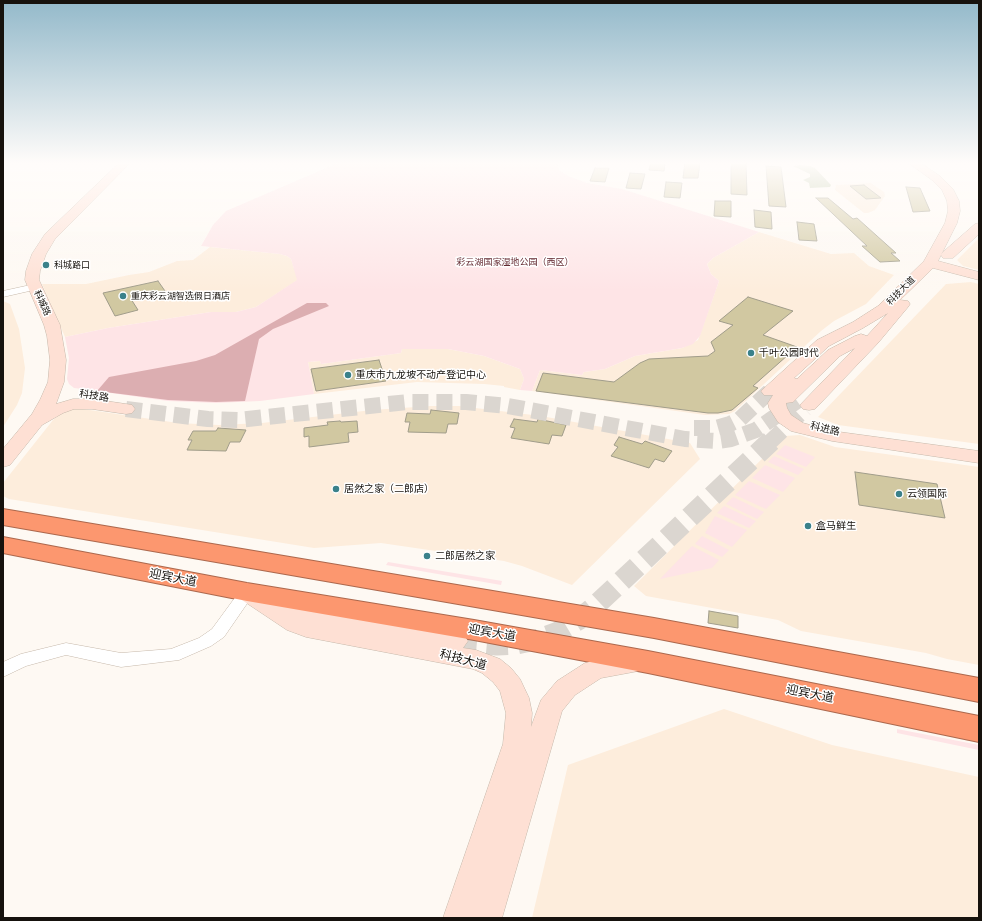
<!DOCTYPE html>
<html>
<head>
<meta charset="utf-8">
<style>
  body { margin:0 }
  #map { position:relative; width:982px; height:921px; overflow:hidden; background:#fef9f3; font-family:"Work Sans",sans-serif }
  canvas { display:block }
  .frame { position:absolute; inset:0; border:4px solid #16120d; pointer-events:none }
</style>
</head>
<body>
<div id="map">
<canvas width="982" height="921"></canvas>
<div class="frame"></div>
</div>
<script>
const context = document.querySelector('canvas').getContext('2d');
context.lineJoin = 'round';
function fill(path, color) {
  context.fillStyle = color;
  context.fill(path, 'evenodd');
}
function shape(rows) {
  const path = new Path2D();
  for (const r of rows) {
    path.moveTo(r[0], r[1]);
    for (let i = 2; i < r.length; i += 2) path.lineTo(r[i], r[i + 1]);
  }
  return path;
}
function strokePath(path, color, width, dash) {
  context.strokeStyle = color;
  context.lineWidth = width;
  context.lineCap = dash ? 'butt' : 'round';
  context.setLineDash(dash || []);
  context.stroke(path);
}
function write(font, color, halo, rows, align = 'center') {
  context.font = font + ' "Work Sans","Noto Sans SC",sans-serif';
  context.lineWidth = 3;
  context.setLineDash([]);
  context.textBaseline = 'middle';
  context.strokeStyle = halo;
  context.fillStyle = color;
  for (const [text, x, y, turn = 0] of rows) {
    context.save();
    context.translate(x, y);
    context.rotate((+turn || 0) * Math.PI / 180);
    context.textAlign = isNaN(turn) ? turn : align;
    if (halo) context.strokeText(text, 0, 0);
    context.fillText(text, 0, 0);
    context.restore();
  }
}
fill(shape([
  [871,183,884,192,885,196,875,210,868,213,864,213,835,190,836,185],
  [759,232,831,254,854,253,869,266,894,275,866,304,834,321,821,331,735,411,729,414,705,415,532,391,540,370,582,375,584,372,605,369,635,356,682,348,698,340,719,281,711,274,707,264,713,258],
  [979,238,979,270,963,266,957,260],
  [210,247,280,254,287,256,291,259,298,280,256,307,236,312,211,312,108,328,65,337,42,284,86,284,129,275,149,272,177,261,193,260],
  [971,282,979,284,979,444,838,425,818,417,946,284],
  [3,301,10,304,19,329,25,368,22,393,17,405,3,427],
  [402,349,448,349,484,356,520,369,524,379,520,390,504,387,504,386,484,384,417,382,314,394,308,362,320,361,321,364,401,353],
  [431,406,459,406,541,416,690,443,700,459,572,585,522,566,504,561,381,543,314,548,9,499,3,496,3,483,53,420,61,413,71,409,83,409,178,423,219,425,262,423,372,410],
  [800,435,835,447,979,467,979,665,947,659,926,653,801,631,778,620,646,596,634,586,785,436],
  [724,709,832,745,979,777,979,918,532,918,568,765]
]), '#fdeddc');
fill(shape([
  [340,162,556,162,559,170,568,176,587,183,622,189,759,232,713,258,707,264,711,274,719,281,700,336,693,344,682,348,635,356,605,369,584,372,582,375,540,370,532,391,520,390,524,379,520,369,484,356,448,349,402,349,401,353,321,364,320,361,308,362,314,394,260,401,216,403,168,401,82,389,74,388,69,384,67,379,69,358,65,337,108,328,211,312,236,312,256,307,297,280,291,259,287,256,280,254,201,246,213,225,226,211],
  [785,445,815,457,806,467,776,454],
  [774,456,804,469,798,475,768,462],
  [765,465,795,478,783,492,752,478],
  [749,481,780,495,766,509,735,495],
  [733,497,764,512,757,519,726,504],
  [724,506,756,521,749,528,717,513],
  [715,516,747,530,732,547,705,533],
  [702,536,729,550,722,557,695,544],
  [692,546,719,560,712,568,660,579],
  [388,562,502,581,501,585,386,565],
  [897,729,979,745,979,750,897,733]
]), '#fee4e6');
fill(shape([
  [307,303,326,303,329,306,273,329,259,339,245,401,216,402,168,400,97,391,109,377,196,361,215,355]
]), '#dcaeb1');
fill(shape([
  [800,165,810,166,815,168,831,185,830,187,810,188,809,183,803,180,810,177,810,174,793,166]
]), '#b4c19c');
const building = shape([
  [651,162,665,163,664,171,649,170,651,162],
  [685,162,700,162,698,178,683,178,685,162],
  [731,162,746,162,747,195,731,194,731,162],
  [766,166,781,167,786,207,769,206,766,166],
  [595,168,609,168,605,182,590,181,595,168],
  [630,173,645,174,641,189,626,188,630,173],
  [666,182,682,183,680,198,664,197,666,182],
  [864,185,881,198,866,199,850,186,864,185],
  [906,187,920,188,930,211,913,212,906,187],
  [816,198,828,198,853,219,857,218,896,253,891,253,900,261,880,262,862,246,867,246,816,198],
  [715,201,731,201,731,217,714,216,715,201],
  [754,210,771,212,772,229,755,227,754,210],
  [797,222,814,224,817,241,799,240,797,222],
  [158,281,165,291,131,299,138,310,115,316,103,293,158,281],
  [748,297,793,311,763,335,797,347,753,386,758,388,732,410,718,413,708,413,536,391,543,373,614,382,640,363,649,359,708,356,715,351,711,342,733,325,719,321,748,297],
  [379,360,386,381,316,391,311,369,379,360],
  [431,410,459,413,457,424,448,424,446,433,408,432,410,422,405,422,407,413,430,414,431,410],
  [514,419,537,422,538,419,566,425,562,436,552,435,549,444,511,438,515,428,510,427,514,419],
  [340,421,341,422,357,421,358,432,348,433,349,442,309,447,309,436,304,437,304,428,328,425,327,422,340,421],
  [218,428,246,430,240,442,230,442,226,451,187,450,192,440,188,440,193,431,216,431,218,428],
  [619,437,642,444,645,441,672,451,664,462,655,459,649,468,611,456,618,447,614,445,619,437],
  [855,472,937,484,945,518,859,505,855,472],
  [709,611,738,616,738,628,708,623,709,611]
]);
fill(building, '#d1c8a1');
strokePath(building, '#a19d8b', 1);
strokePath(shape([
  [126,409,208,419,238,420,408,402,466,402,508,406,685,439,718,441,731,439,756,430,797,401],
  [694,428,716,428,730,424,740,419,770,391],
  [770,442,805,409]
]), '#dbd6d0', 16, [16, 8]);
strokePath(shape([
  [456,641,497,645,516,644,539,639,558,632,578,620,594,607,771,441]
]), '#dbd6d0', 21, [21, 10]);
const street = shape([
  [35,284,40,287,38,289,3,297,3,291,35,284],
  [247,586,252,588,255,592,224,637,211,646,179,660,121,667,66,655,26,666,3,677,3,662,21,654,66,643,121,653,171,649,199,638,212,629,242,588,247,586]
]);
const secondary = shape([
  [120,162,131,162,55,239,46,254,40,271,39,280,60,325,66,360,64,382,56,404,73,399,92,399,126,404,132,405,135,409,132,413,126,414,92,409,74,409,63,413,42,425,10,465,3,467,3,449,32,414,40,400,48,382,50,360,47,336,44,325,25,280,26,271,32,254,45,234,120,162],
  [907,162,919,162,940,176,953,189,959,201,960,211,957,223,938,261,979,272,979,280,933,268,900,300,908,301,910,304,908,307,878,343,815,409,809,410,803,409,800,405,855,348,840,356,793,402,786,403,787,408,791,415,803,423,832,431,979,451,979,463,832,441,791,431,778,422,769,408,768,403,773,395,764,395,761,391,817,340,853,322,878,306,924,261,945,223,948,211,947,201,942,190,932,180,907,162],
  [888,313,867,336,861,334,855,336,828,350,797,379,794,378,829,346,863,328,888,313],
  [979,223,979,234,953,258,943,258,941,255,943,252,975,224,979,223],
  [247,584,255,586,280,602,464,635,468,641,463,648,476,650,500,659,511,668,520,679,529,698,532,713,531,727,541,700,557,681,585,663,619,654,635,653,644,656,647,663,644,670,601,678,575,695,562,711,502,918,443,918,503,744,506,713,500,691,493,682,482,673,473,669,306,637,287,630,239,598,236,592,239,586,247,584]
]);
const highway = shape([
  [3,509,654,618,979,678,979,702,654,638,3,525,3,509],
  [3,537,247,583,474,620,648,651,979,716,979,742,648,673,474,640,247,601,3,553,3,537]
]);
strokePath(street, '#c6b8aa', 1);
strokePath(secondary, '#c6b8aa', 1);
strokePath(highway, '#ac684d', 2);
fill(street, '#fff');
fill(secondary, '#fee0d4');
fill(highway, '#fc976f');
const sky = context.createLinearGradient(0, 0, 0, 291);
sky.addColorStop(0, '#93b9ca');
sky.addColorStop(0.56, '#fffcfa');
sky.addColorStop(1, '#fffcfa00');
context.fillStyle = sky;
context.fillRect(0, 0, 982, 291);
for (const [x, y, r, color] of [
  [46,265,4,"#3a818a"],
  [123,296,4,"#3a818a"],
  [751,353,4,"#3a818a"],
  [348,375,4,"#3a818a"],
  [336,489,4,"#3a818a"],
  [899,494,4,"#3a818a"],
  [808,526,4,"#3a818a"],
  [427,556,4,"#3a818a"]
]) {
  const dot = new Path2D();
  dot.arc(x, y, r, 0, 2 * Math.PI);
  context.fillStyle = color;
  context.fill(dot);
  strokePath(dot, '#fff', 1.5);
}
write('9px', '#632a31', '#fff', [
  ["彩云湖国家湿地公园（西区）",515,262]
]);
write('9px', '#16120d', '#fff', [
  ["科城路口",54,265],
  ["重庆彩云湖智选假日酒店",131,296]
], 'left');
write('9px', '#16120d', '#fff', [
  ["科技大道",901,291,-45],
  ["科城路",42,303,65]
]);
write('10px', '#16120d', '#fff', [
  ["千叶公园时代",759,353],
  ["重庆市九龙坡不动产登记中心",356,375],
  ["居然之家（二郎店）",344,489],
  ["云领国际",907,494],
  ["盒马鲜生",816,526],
  ["二郎居然之家",435,556]
], 'left');
write('10px', '#16120d', '#fff', [
  ["科技路",94,396,9],
  ["科进路",825,429,13]
]);
write('12px', '#16120d', '#fff', [
  ["迎宾大道",173,578,11],
  ["迎宾大道",492,633,10],
  ["科技大道",463,660,15],
  ["迎宾大道",810,694,11]
]);
</script>
</body>
</html>
